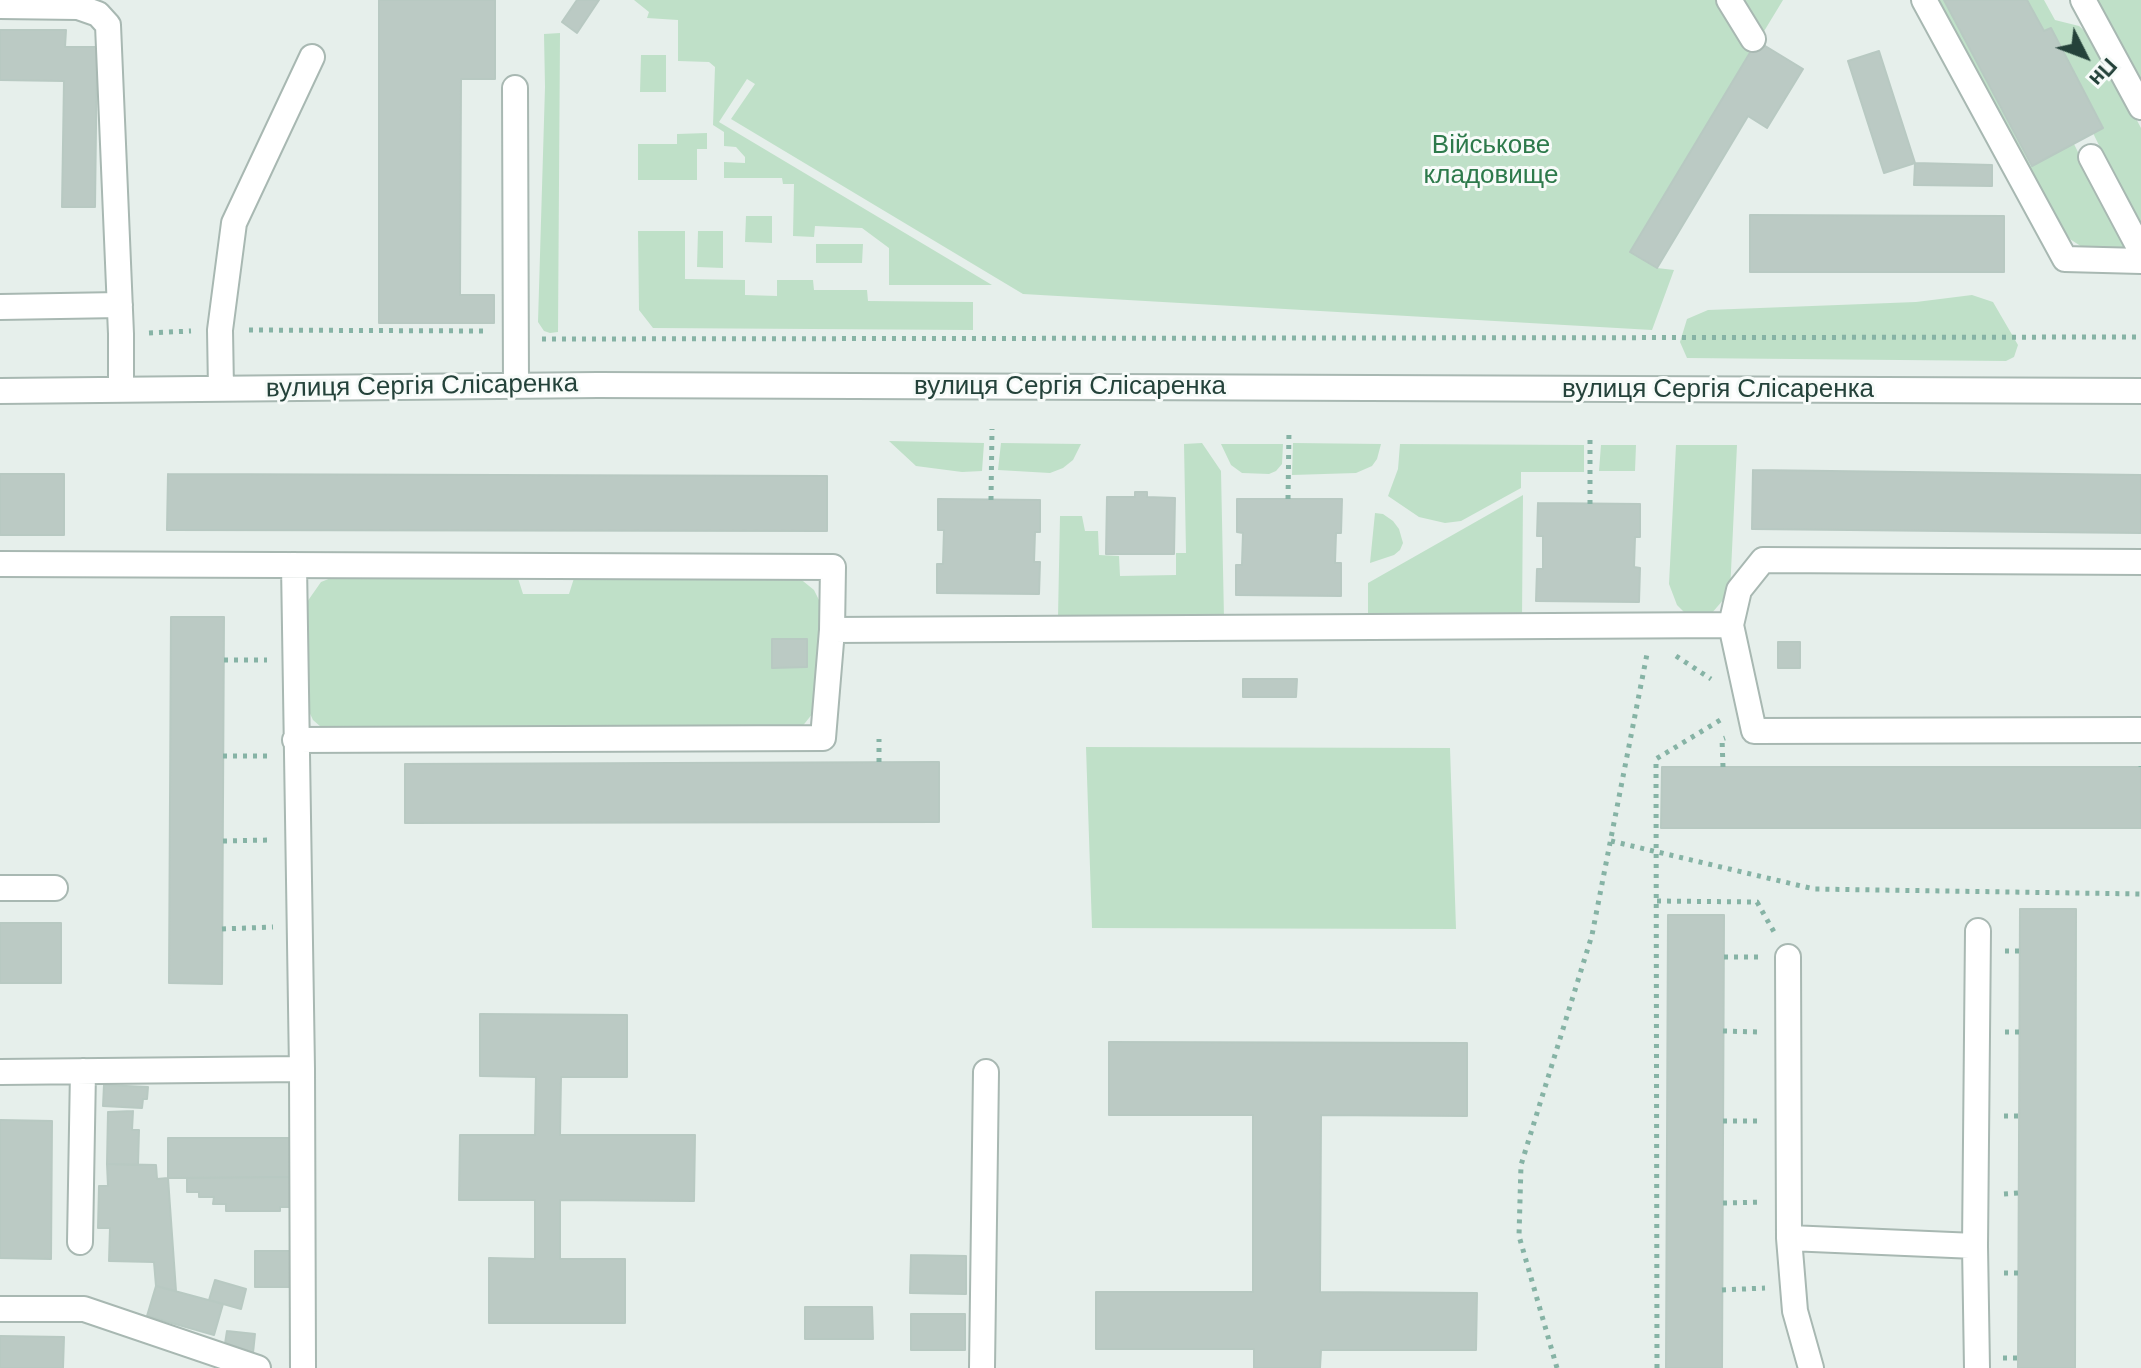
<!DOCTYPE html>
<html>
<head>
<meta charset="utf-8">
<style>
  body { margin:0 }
  #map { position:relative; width:2141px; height:1368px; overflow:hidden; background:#e6efeb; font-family:"DM Sans",sans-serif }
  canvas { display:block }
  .north { position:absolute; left:2045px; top:16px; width:80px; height:80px; -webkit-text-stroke:6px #f7fbf9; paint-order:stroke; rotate:132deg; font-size:22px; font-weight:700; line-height:32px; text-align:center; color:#24423a }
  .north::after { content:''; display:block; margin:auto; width:28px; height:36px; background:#24423a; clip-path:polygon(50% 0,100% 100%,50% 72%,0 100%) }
</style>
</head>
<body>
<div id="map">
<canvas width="2141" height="1368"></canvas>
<div class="north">Пн</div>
</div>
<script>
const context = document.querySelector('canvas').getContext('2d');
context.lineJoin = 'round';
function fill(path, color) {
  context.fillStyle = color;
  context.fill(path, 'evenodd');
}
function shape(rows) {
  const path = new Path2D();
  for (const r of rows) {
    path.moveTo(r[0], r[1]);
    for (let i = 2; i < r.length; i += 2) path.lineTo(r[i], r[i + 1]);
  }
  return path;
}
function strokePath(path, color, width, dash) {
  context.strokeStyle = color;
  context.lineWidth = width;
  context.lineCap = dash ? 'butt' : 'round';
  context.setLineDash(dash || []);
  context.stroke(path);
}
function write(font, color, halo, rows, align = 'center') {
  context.font = font + ' "DM Sans",sans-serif';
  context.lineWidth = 6;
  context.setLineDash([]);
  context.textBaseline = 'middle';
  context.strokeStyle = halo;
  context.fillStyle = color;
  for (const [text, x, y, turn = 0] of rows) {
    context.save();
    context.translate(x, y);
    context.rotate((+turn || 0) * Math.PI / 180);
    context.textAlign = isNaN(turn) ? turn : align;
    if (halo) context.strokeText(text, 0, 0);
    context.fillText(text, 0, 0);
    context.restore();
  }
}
fill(shape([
  [634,0,1783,0,1630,252,1657,268,1674,270,1652,330,1023,294,731,119,755,84,747,79,719,122,992,285,889,285,889,248,862,228,815,226,814,237,793,236,794,184,783,184,782,178,724,178,724,162,745,163,745,157,736,147,724,146,724,132,713,125,715,67,709,62,678,61,678,20,647,18,649,12],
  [1932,0,1944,0,2031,166,2074,144,2129,255,2090,252,2062,234],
  [2027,0,2044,0,2055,20,2079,26,2094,39,2141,128,2141,231,2093,133,2103,127,2051,28,2044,31],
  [2097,0,2141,0,2141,81],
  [560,33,558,332,550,333,544,331,538,322,545,87,544,34],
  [641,55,666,55,666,92,640,92],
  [707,133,707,149,697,149,697,180,638,180,638,144,677,144,677,134],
  [746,216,772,216,772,243,745,242],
  [638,231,685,231,685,279,745,280,745,295,777,296,777,280,813,280,814,290,867,290,868,301,973,302,973,330,653,328,639,310],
  [698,231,723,231,723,268,697,267],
  [816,244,863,244,862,263,816,263],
  [1972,295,1993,302,2018,345,2014,357,2006,361,1687,358,1680,342,1687,319,1708,310,1916,302],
  [889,441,984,443,982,471,962,472,916,466],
  [1001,443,1081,444,1073,460,1063,468,1050,473,998,470],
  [1202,443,1221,471,1224,618,1058,617,1060,516,1082,516,1085,531,1098,531,1099,555,1119,556,1120,576,1176,575,1176,553,1186,553,1184,444],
  [1293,443,1381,444,1377,459,1372,466,1356,473,1292,475],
  [1221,444,1283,444,1282,464,1276,471,1269,474,1242,473,1231,465],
  [1400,444,1584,445,1584,472,1521,472,1521,488,1461,521,1445,523,1419,517,1388,496,1398,469],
  [1601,445,1636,445,1635,471,1599,471],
  [1676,445,1737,445,1730,592,1711,614,1686,614,1677,605,1669,584],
  [1523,495,1522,619,1368,618,1368,583],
  [1375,513,1383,514,1393,521,1399,529,1403,543,1400,550,1394,555,1370,563],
  [517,575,523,594,569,594,575,575,798,577,814,590,820,602,817,708,801,728,333,731,321,727,313,720,306,705,304,615,307,602,321,582,336,576],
  [1086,747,1450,748,1456,929,1092,928]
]), '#bfe0c8');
const building = shape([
  [379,0,495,0,495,79,461,79,460,295,494,295,494,323,379,323,379,0],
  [577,0,599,0,577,33,562,22,577,0],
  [1944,0,2027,0,2044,31,2051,28,2103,128,2032,166,1944,0],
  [0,30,66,30,65,47,97,47,95,207,62,207,64,81,0,80,0,30],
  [1757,41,1803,69,1767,128,1748,116,1657,268,1630,252,1757,41],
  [1879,51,1915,163,1884,173,1848,61,1879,51],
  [1915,163,1992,165,1992,186,1914,185,1915,163],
  [1750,215,2004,216,2004,272,1750,272,1750,215],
  [1753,470,2141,475,2141,533,1752,529,1753,470],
  [0,474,64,474,64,535,0,535,0,474],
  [168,474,827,476,827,531,167,530,168,474],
  [1135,492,1147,492,1147,497,1175,498,1174,554,1106,554,1107,497,1135,497,1135,492],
  [938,499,1040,500,1040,532,1035,532,1034,562,1040,562,1039,594,937,593,937,564,943,564,944,530,938,530,938,499],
  [1237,499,1342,499,1341,533,1336,533,1335,563,1341,563,1341,596,1236,595,1236,565,1242,565,1243,533,1237,532,1237,499],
  [1538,503,1640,504,1640,537,1635,537,1634,567,1640,568,1639,602,1536,601,1537,569,1543,569,1543,536,1537,536,1538,503],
  [171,617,224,617,222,984,169,983,171,617],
  [772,639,807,639,807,667,772,668,772,639],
  [1778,642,1800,642,1800,668,1778,668,1778,642],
  [1243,679,1297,679,1296,697,1243,697,1243,679],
  [939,762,939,822,405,823,405,764,939,762],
  [1662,767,2141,767,2141,828,1661,828,1662,767],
  [2020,909,2076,909,2075,1368,2018,1368,2020,909],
  [1668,915,1724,915,1722,1368,1666,1368,1668,915],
  [0,923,61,923,61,983,0,983,0,923],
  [480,1014,627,1015,627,1077,561,1077,560,1135,695,1135,694,1201,560,1200,560,1259,625,1259,625,1323,489,1323,489,1258,535,1259,535,1200,459,1200,460,1135,535,1135,536,1077,480,1076,480,1014],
  [1109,1042,1467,1043,1467,1116,1321,1115,1320,1292,1477,1293,1476,1350,1321,1350,1320,1368,1254,1368,1254,1349,1096,1349,1096,1292,1253,1292,1253,1115,1109,1115,1109,1042],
  [104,1085,148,1087,147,1099,143,1099,142,1108,103,1106,104,1085],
  [133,1111,132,1130,139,1130,138,1165,107,1164,108,1112,133,1111],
  [0,1120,52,1121,51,1259,0,1258,0,1120],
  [168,1138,292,1138,292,1177,168,1178,168,1138],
  [107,1164,156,1165,157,1179,168,1178,176,1291,156,1286,154,1262,109,1261,110,1228,98,1228,99,1186,108,1186,107,1164],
  [292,1177,292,1207,280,1207,280,1211,226,1211,226,1204,213,1204,214,1197,199,1197,199,1192,187,1192,187,1178,292,1177],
  [255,1251,293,1251,292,1287,255,1287,255,1251],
  [911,1255,966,1256,966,1294,910,1293,911,1255],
  [215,1280,246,1289,241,1309,209,1300,215,1280],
  [156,1286,223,1304,214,1335,147,1316,156,1286],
  [805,1307,872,1307,873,1339,805,1339,805,1307],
  [911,1314,965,1314,965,1350,911,1350,911,1314],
  [227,1331,255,1334,253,1353,224,1350,227,1331],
  [0,1336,64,1337,63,1368,0,1368,0,1336]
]);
fill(building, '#bbcac4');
strokePath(building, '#b8c9c2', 2);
const minor = shape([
  [1729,0,1753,39],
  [1924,0,2065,259,2141,261],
  [2083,0,2141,107],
  [0,6,78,7,98,14,108,25,121,334,121,390],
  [515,88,516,386],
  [2091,157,2141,251],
  [0,307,120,305],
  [221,389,220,330,234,223,312,57],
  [0,391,598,385,2141,391],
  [0,564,833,567,832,630,1731,625,1739,590,1763,560,2141,562],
  [294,565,302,1069,303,1368],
  [1731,625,1754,731,2141,730],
  [295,740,823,738,832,630],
  [0,888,55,888],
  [1788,957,1789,1238,1795,1311,1811,1368],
  [0,1072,302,1069],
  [1789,1238,1975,1246,1978,931],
  [80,1242,83,1071],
  [1975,1246,1977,1368],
  [0,1309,84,1309,258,1368],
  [982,1368,986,1072]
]);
strokePath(minor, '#a8b8b2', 28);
strokePath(shape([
  [249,330,487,331],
  [149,333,191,331],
  [542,339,2141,337],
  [1288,499,1289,430],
  [991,500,992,429],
  [1590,504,1590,435],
  [1676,656,1711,679],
  [224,660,267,660],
  [223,756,270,756],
  [879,762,879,739],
  [1723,767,1722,739,1725,738],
  [2141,767,2141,766],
  [223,841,270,840],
  [1611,841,1814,889,2141,894],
  [1657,901,1757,902,1774,932],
  [222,929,273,927],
  [2005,951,2020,951],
  [1724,957,1759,957],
  [1723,1031,1758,1032],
  [2005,1032,2020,1032],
  [2004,1116,2019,1116],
  [1723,1121,1762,1121],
  [2004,1194,2019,1193],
  [1723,1203,1762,1202],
  [2004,1273,2019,1273],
  [1722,1290,1765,1288],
  [2003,1358,2018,1358],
  [1557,1368,1519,1236,1521,1165,1592,935,1647,654],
  [1657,1368,1656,759,1722,719]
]), '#86b3a5', 5, [4, 6]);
strokePath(minor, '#fff', 24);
write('26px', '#2d7a4b', '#f7fbf9', [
  ["Військове",1491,146],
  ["кладовище",1491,176]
]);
write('26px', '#24423a', '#f7fbf9', [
  ["вулиця Сергія Слісаренка",422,387,-1],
  ["вулиця Сергія Слісаренка",1070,387],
  ["вулиця Сергія Слісаренка",1718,390]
]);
</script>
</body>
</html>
